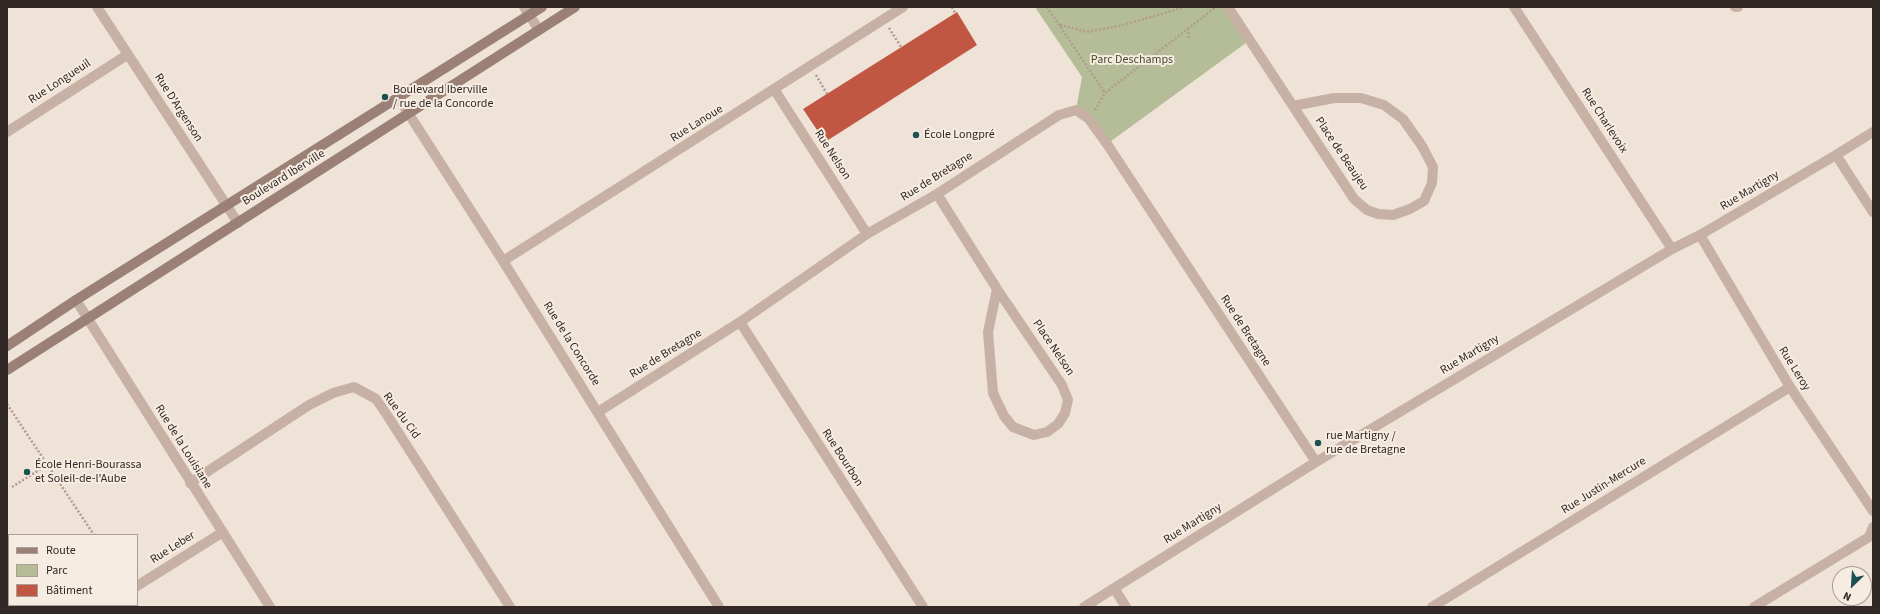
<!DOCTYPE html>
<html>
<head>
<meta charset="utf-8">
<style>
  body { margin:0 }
  #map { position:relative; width:1880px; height:614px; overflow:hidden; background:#efe2d7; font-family:"Source Sans 3",sans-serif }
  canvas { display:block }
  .frame { position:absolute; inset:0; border:8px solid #322825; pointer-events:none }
  .legend { position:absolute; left:8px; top:534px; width:130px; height:72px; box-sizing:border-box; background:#f7ece2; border:1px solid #a89e96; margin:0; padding:5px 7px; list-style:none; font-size:12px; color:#322825 }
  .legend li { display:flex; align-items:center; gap:8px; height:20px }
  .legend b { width:20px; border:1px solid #a89e96 }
  .north { position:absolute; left:1832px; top:566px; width:40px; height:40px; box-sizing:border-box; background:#f7ece2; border:1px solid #a89e96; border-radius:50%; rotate:205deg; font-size:11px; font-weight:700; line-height:16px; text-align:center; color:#322825 }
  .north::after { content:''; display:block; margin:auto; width:14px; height:18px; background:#1d5150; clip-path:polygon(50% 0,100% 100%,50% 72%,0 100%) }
</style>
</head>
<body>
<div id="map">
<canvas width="1880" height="614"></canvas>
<div class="frame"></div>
<ul class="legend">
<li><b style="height:5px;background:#9a8075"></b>Route</li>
<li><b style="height:11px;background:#b4bd98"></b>Parc</li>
<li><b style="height:11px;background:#c15743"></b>Bâtiment</li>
</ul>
<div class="north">N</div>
</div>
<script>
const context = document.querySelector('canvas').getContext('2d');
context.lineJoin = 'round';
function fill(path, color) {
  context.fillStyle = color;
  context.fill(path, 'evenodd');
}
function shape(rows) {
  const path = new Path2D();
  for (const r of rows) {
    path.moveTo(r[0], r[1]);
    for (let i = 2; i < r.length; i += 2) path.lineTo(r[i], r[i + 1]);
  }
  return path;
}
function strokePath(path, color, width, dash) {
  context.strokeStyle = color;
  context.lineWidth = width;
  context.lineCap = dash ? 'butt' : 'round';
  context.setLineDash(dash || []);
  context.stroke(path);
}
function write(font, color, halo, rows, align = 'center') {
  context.font = font + ' "Source Sans 3",sans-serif';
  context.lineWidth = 4;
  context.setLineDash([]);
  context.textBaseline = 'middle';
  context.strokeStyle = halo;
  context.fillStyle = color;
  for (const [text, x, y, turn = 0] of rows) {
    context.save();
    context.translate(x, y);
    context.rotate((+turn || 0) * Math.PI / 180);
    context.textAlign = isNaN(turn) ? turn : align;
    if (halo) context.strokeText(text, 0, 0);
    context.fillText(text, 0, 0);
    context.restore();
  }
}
fill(shape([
  [1035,7,1228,7,1250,40,1107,144,1076,110,1082,77]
]), '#b4bd98');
fill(shape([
  [957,12,977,45,825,142,803,109]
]), '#c15743');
strokePath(shape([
  [952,7,955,13],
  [1047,7,1105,93,1216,7],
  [1060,25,1087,32,1123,25,1185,7],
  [889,28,901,47],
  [1188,28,1189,40],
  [816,75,827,94],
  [1095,110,1105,93],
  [7,404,94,535],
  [12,487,47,465]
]), '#b29b8e', 2.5, [2, 2]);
strokePath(shape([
  [97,7,238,223],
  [524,7,539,30],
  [1228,7,1354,199,1367,210,1378,214,1393,215,1410,209,1424,201,1432,183,1433,167,1422,146,1403,119,1384,105,1361,98,1334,98,1293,106],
  [1514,7,1672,249],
  [1735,7,1738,7],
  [774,89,867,234],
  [398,97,503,261,719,607],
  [7,132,127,55],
  [1836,155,1873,212],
  [937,194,997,289,1062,385,1068,400,1065,413,1058,424,1047,432,1034,435,1013,427,1004,416,993,393,988,332,997,289],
  [1700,235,1790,387,1873,511],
  [503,261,903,7],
  [76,300,270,607],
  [740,322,923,607],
  [598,412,740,322,867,234,937,194,1059,115,1076,110,1089,119,1107,144,1316,462],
  [190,483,309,405,333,393,354,387,376,399,387,415,510,607],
  [137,586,223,532],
  [1114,588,1126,607],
  [104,607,108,605],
  [1084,607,1316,462,1672,249,1700,235,1836,155,1873,132],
  [1432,607,1790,387],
  [1754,607,1869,537,1873,527]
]), '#c6b1a4', 10);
strokePath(shape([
  [7,346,76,300,542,7],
  [7,370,575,7]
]), '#9a8075', 10);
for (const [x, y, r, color] of [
  [385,97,4,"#1d5150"],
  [916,135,4,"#1d5150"],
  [1318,443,4,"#1d5150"],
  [27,472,4,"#1d5150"]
]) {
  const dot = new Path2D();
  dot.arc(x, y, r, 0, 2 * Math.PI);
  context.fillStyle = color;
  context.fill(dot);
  strokePath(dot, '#f7ece2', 1.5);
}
write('12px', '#444f2a', '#f7ece2', [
  ["Parc Deschamps",1132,60]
]);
write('12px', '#322825', '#f7ece2', [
  ["Rue Longueuil",60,82,-33],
  ["Rue D'Argenson",178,108,57],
  ["Rue Charlevoix",1604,121,57],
  ["Rue Lanoue",697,124,-32],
  ["Place de Beaujeu",1341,154,56],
  ["Rue Nelson",832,155,57],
  ["Rue de Bretagne",937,177,-32],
  ["Boulevard Iberville",284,178,-32],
  ["Rue Martigny",1750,191,-31],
  ["Rue de Bretagne",1245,331,57],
  ["Rue de la Concorde",571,344,58],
  ["Place Nelson",1053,348,56],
  ["Rue de Bretagne",666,354,-32],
  ["Rue Martigny",1470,355,-31],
  ["Rue Leroy",1794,369,58],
  ["Rue du Cid",401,416,54],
  ["Rue de la Louisiane",183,447,58],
  ["Rue Bourbon",842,458,57],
  ["Rue Justin-Mercure",1604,486,-32],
  ["Rue Martigny",1193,524,-32],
  ["Rue Leber",173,548,-32]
]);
write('12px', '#322825', '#f7ece2', [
  ["Boulevard Iberville",393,90],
  ["/ rue de la Concorde",393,104],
  ["École Longpré",924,135],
  ["rue Martigny /",1326,436],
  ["rue de Bretagne",1326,450],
  ["École Henri-Bourassa",35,465],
  ["et Soleil-de-l'Aube",35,479]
], 'left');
</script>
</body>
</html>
